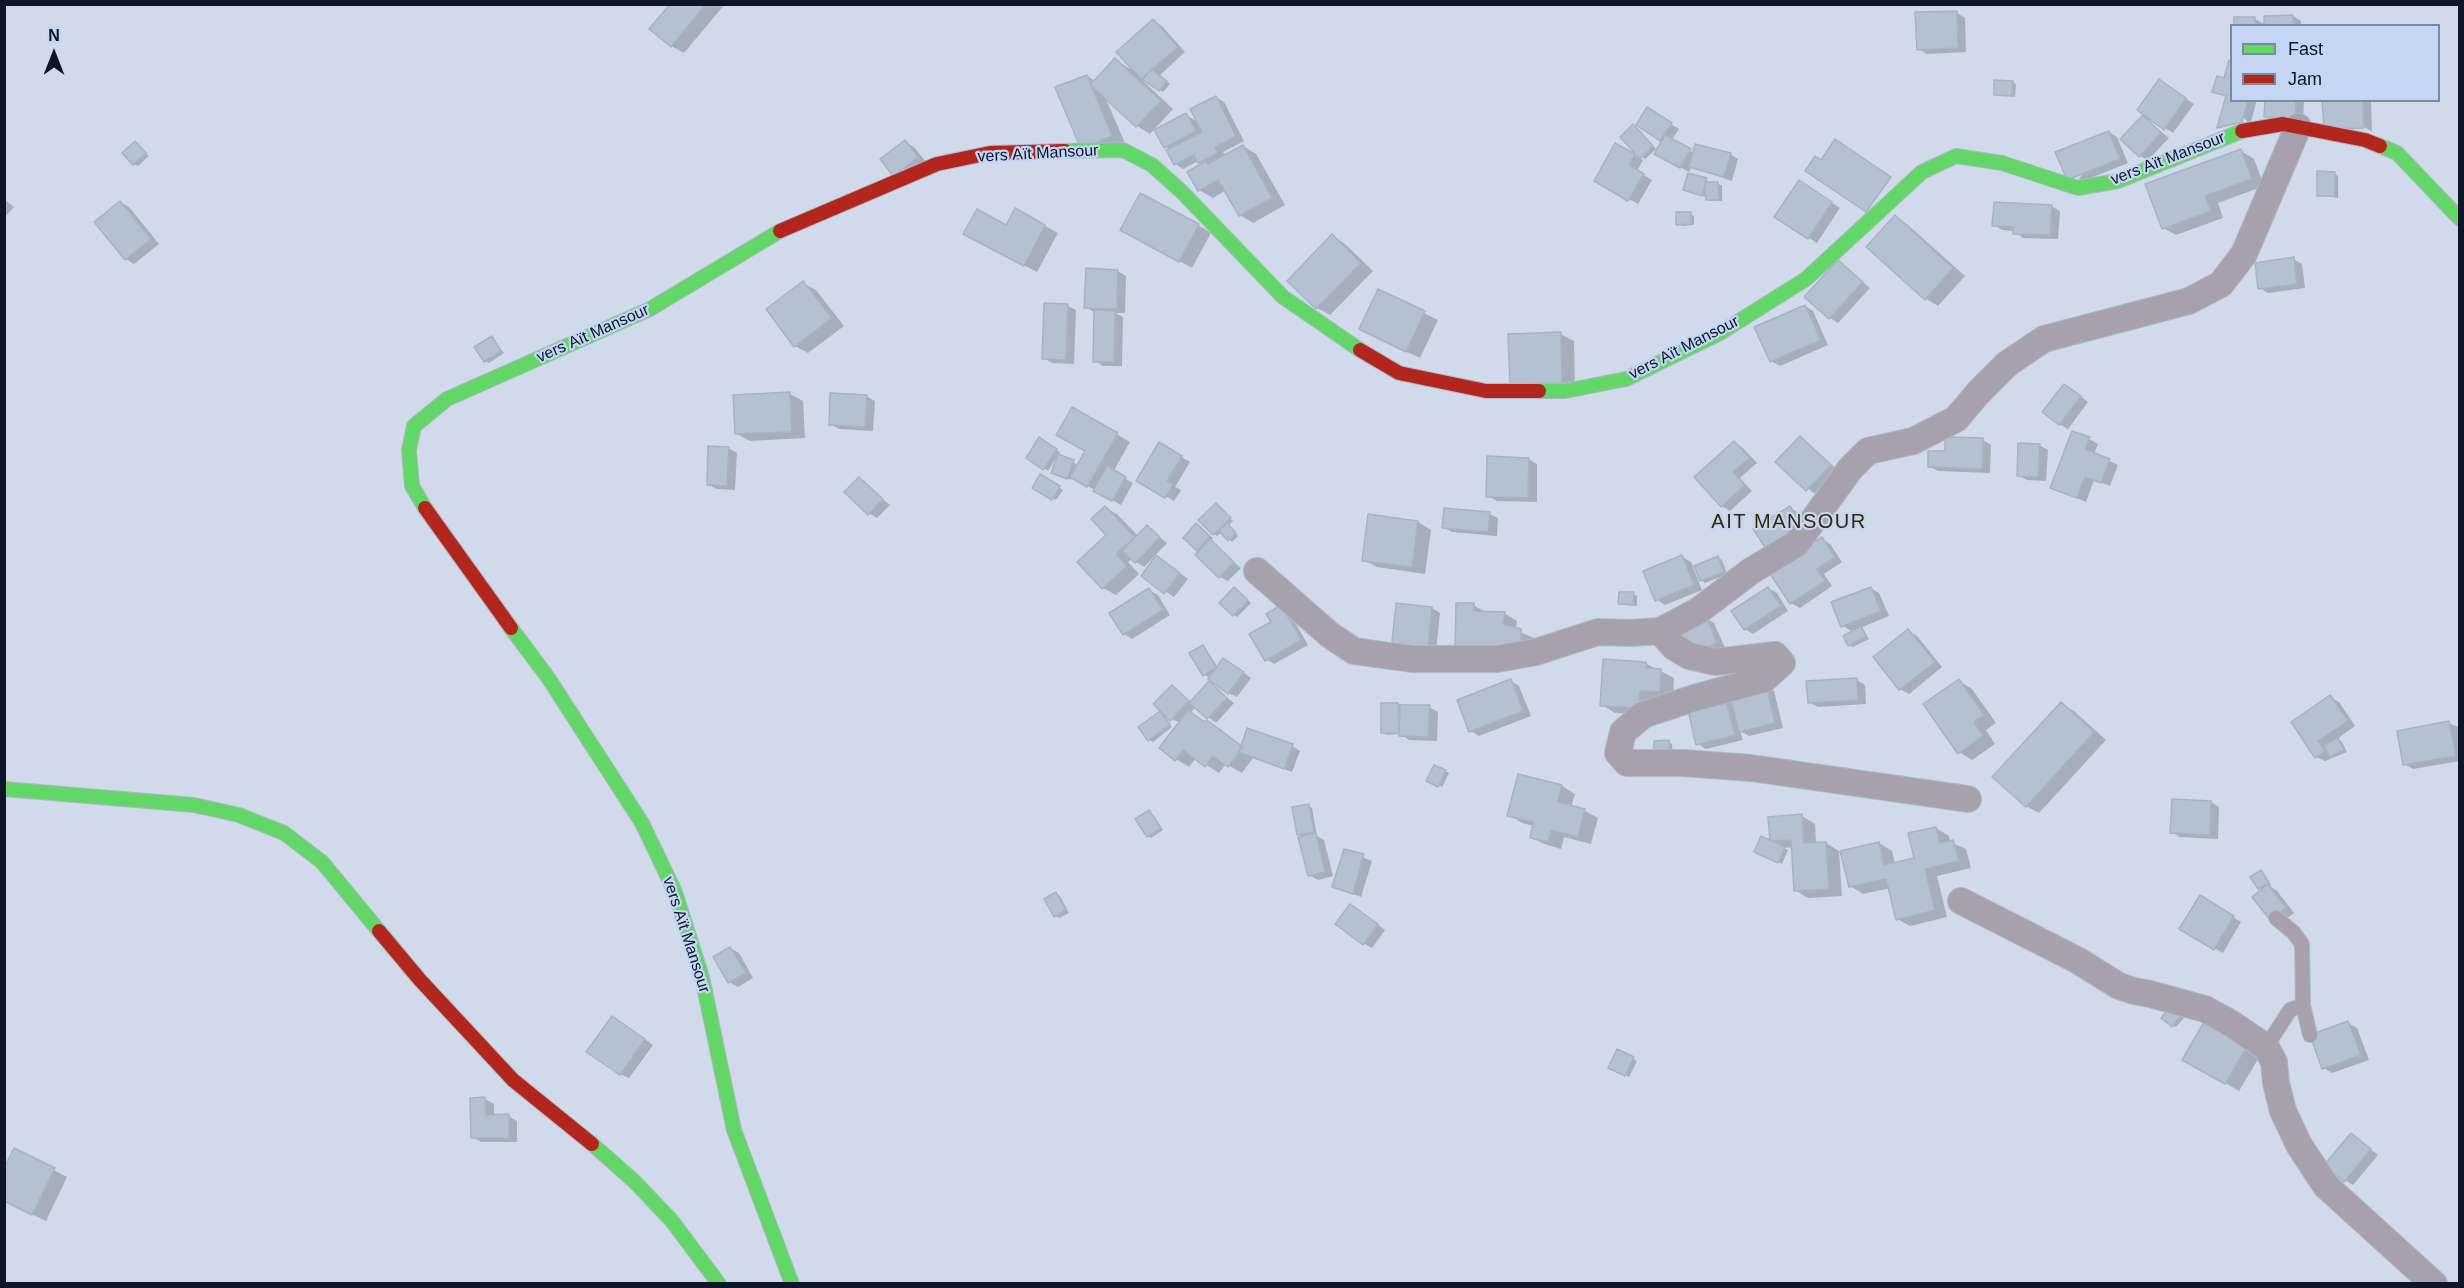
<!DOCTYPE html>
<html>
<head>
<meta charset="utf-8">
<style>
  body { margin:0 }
  #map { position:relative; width:2464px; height:1288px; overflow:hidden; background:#d0daea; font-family:Helvetica,sans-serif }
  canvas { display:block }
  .frame { position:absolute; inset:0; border:6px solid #0c1628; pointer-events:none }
  .legend { position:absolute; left:2230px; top:24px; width:210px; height:78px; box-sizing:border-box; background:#c5d6f5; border:2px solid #7b89a3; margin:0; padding:8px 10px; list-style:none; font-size:18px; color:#0c1628 }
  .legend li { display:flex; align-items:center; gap:12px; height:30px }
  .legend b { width:30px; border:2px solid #7b89a3 }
  .north { position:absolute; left:24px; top:24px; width:60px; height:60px; -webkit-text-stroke:4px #c5d6f5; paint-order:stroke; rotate:0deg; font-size:16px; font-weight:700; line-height:24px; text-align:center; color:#0c1628 }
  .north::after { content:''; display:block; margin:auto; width:21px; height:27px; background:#0c1628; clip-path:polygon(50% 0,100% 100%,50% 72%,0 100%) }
</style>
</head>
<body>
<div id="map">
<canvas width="2464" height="1288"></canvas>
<div class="frame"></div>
<ul class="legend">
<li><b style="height:8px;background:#63d668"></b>Fast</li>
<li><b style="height:8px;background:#b3261e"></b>Jam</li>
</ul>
<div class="north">N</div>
</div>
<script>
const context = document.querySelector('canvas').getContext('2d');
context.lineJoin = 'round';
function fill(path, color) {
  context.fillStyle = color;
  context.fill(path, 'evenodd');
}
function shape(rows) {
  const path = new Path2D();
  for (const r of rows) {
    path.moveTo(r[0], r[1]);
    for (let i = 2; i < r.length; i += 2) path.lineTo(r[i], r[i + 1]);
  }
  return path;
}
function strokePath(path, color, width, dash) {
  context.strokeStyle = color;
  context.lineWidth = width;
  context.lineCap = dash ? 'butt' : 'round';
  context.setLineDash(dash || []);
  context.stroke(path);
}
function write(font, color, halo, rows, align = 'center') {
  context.font = font + ' Helvetica,sans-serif';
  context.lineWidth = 4.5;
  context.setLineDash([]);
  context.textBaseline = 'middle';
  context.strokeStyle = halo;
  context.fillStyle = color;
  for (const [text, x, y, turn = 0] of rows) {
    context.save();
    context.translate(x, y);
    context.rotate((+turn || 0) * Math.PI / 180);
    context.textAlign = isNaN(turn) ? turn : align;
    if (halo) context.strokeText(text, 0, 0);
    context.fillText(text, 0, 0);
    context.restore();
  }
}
fill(shape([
  [672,4,725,4,684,53,671,46],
  [1957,13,1965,18,1966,52,1927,54,1918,49],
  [2293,16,2301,21,2301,26,2235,26,2236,18,2255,19,2266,25],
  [1153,21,1162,26,1185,52,1159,76,1170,84,1163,92,1141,79,1173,109,1150,134,1137,126,1105,97,1125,143,1095,155,1087,76,1095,81,1115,60,1134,71],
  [2218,78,2232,100,2257,100,2250,125,2227,97,2214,91],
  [2012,82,2016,84,2015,97,1995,94],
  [2167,86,2194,104,2173,133,2165,128],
  [1216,97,1224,102,1244,141,1223,152,1225,156,1243,146,1256,154,1285,205,1253,223,1240,215,1226,190,1213,198,1199,190,1204,165,1198,161,1183,169,1175,164,1171,150,1165,146,1186,115,1198,122],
  [2266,100,2304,100,2303,122],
  [2324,100,2371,100,2372,132],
  [1647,109,1679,129,1671,141,1694,153,1730,154,1738,159,1732,181,1692,167,1689,172,1656,154,1663,141,1638,125],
  [2143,117,2169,138,2148,160,2139,156],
  [1637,128,1656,149,1645,159,1622,137],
  [2109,132,2117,137,2128,163,2076,184],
  [135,142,149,156,138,166,134,164],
  [905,142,914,147,926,162,903,180],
  [1616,145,1643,160,1637,171,1652,180,1638,204,1596,180],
  [2241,151,2254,159,2264,186,2218,203,2223,218,2176,235,2163,228],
  [2335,174,2338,176,2338,198,2318,195],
  [1706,180,1709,183,1722,185,1722,201,1711,201,1707,197,1689,192],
  [1807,187,1840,208,1817,243,1776,217],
  [4,199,14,207,4,218],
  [120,202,129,207,159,244,134,264,126,259],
  [2051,206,2060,211,2058,239,2023,238,2014,231,2002,230,1994,225],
  [1016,210,1058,233,1037,272,978,241,1007,227],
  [1690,214,1694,216,1694,225,1682,226,1678,224],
  [1895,217,1908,225,1965,276,1938,306,1925,298],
  [1198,225,1211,233,1192,268,1135,237],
  [1332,236,1345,244,1373,271,1330,315,1317,308],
  [2293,259,2302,264,2305,288,2268,293,2260,288],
  [1838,262,1870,288,1838,323,1830,318],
  [1118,271,1126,276,1125,313,1115,313,1123,317,1122,366,1103,366,1095,361,1094,312,1086,307],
  [803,283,816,290,844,326,808,353,795,346],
  [1379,291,1438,320,1420,358,1374,336],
  [1068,306,1076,310,1074,364,1052,363,1044,358],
  [1805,306,1813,311,1828,345,1780,366,1771,361],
  [1560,334,1574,341,1575,390,1511,383],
  [492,338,504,353,489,363,485,361],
  [2073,390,2088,402,2068,429,2059,424],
  [790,394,803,401,805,438,750,441,737,434],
  [866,396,875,401,873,431,839,429,830,424],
  [1073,409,1130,442,1113,472,1133,483,1121,505,1072,477,1071,480,1056,474,1057,456,1048,471,1028,458,1040,439,1060,452,1058,456,1079,465,1087,451],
  [1800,438,1838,470,1816,495,1777,462],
  [2089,439,2098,444,2094,454,2118,465,2110,486,2094,480,2086,502,2052,487],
  [1983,440,1991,445,1990,473,1938,471,1929,466,1946,452],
  [1735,443,1743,448,1757,463,1740,478,1752,491,1730,511,1722,506],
  [1160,444,1190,462,1175,487,1181,490,1174,501,1138,480],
  [2039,445,2048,450,2046,481,2027,480,2018,475],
  [728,448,737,453,735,490,717,489,709,485],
  [1529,459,1537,464,1537,502,1497,501,1488,496],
  [1041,476,1063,490,1056,500,1034,487],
  [859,479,890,505,877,518,869,513],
  [1216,505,1233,521,1228,526,1238,536,1232,542,1222,532,1217,536,1214,534],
  [1105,507,1118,515,1138,536,1147,527,1167,543,1144,567,1132,559,1128,562,1139,574,1116,595,1103,588,1108,535],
  [1790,508,1799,513,1812,534,1769,551],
  [1445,509,1490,514,1498,518,1497,536,1452,532,1443,527],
  [1418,522,1431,530,1425,574,1377,567,1364,560],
  [1200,528,1213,538,1210,541,1241,568,1228,581,1220,577,1198,549],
  [1822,539,1830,544,1842,562,1824,574,1832,586,1800,608,1791,603],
  [1682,557,1691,562,1702,590,1665,605,1657,600],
  [1718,558,1722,560,1727,574,1705,583,1701,580],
  [1165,562,1188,579,1174,597,1143,576],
  [1768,588,1777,593,1788,611,1753,634,1745,629],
  [1870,588,1879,593,1889,616,1860,628,1864,630,1869,639,1853,647,1849,645,1853,632,1843,626],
  [1149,590,1158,595,1170,615,1132,639,1124,634],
  [1238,591,1251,603,1237,617,1234,615],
  [1633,594,1637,596,1637,606,1620,604],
  [1473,605,1487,613,1504,613,1517,621,1516,630,1534,638,1533,658,1470,657],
  [1432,608,1440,613,1435,660,1401,656],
  [1289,612,1308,645,1274,664,1266,659,1273,623,1268,614],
  [1706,618,1714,623,1725,648,1700,659],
  [1908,631,1917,636,1942,667,1909,694,1900,689],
  [1203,647,1206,649,1218,668,1232,664,1251,678,1237,697,1228,693,1214,673,1208,677,1204,674],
  [1645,663,1674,678,1673,699,1653,698,1652,715,1615,713,1602,705],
  [1857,680,1865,685,1866,704,1818,707,1809,702],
  [1511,681,1519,686,1531,716,1479,736,1471,731],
  [1959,681,1972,689,1996,723,1986,730,1995,744,1972,760,1959,752],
  [1209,683,1234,703,1216,723,1196,707,1190,713,1220,729,1242,746,1292,746,1300,751,1292,772,1253,758,1242,773,1226,764,1219,773,1196,758,1189,767,1176,759,1179,722,1171,719,1172,687,1191,702],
  [1766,686,1774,691,1783,728,1749,736,1740,731,1743,740,1706,749,1698,744,1725,698,1733,703],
  [2330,697,2339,702,2355,726,2337,739,2342,742,2347,752,2325,761,2316,757,2293,722],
  [1398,704,1429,707,1438,712,1437,741,1409,740,1401,734,1387,735,1383,733],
  [2061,704,2074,711,2106,740,2039,813,2026,806],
  [1160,713,1172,727,1153,742,1149,740],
  [2449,723,2458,727,2460,761,2413,769,2404,764],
  [1669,742,1672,744,1673,758,1660,758],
  [1445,771,1449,773,1442,787,1430,781],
  [1519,776,1562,786,1575,794,1571,807,1585,811,1598,818,1591,844,1564,837,1561,849,1544,844,1531,837,1534,826,1522,823,1509,815],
  [2211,802,2219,807,2218,839,2180,837,2172,832],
  [1308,806,1312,808,1317,836,1324,840,1333,876,1318,880,1309,875,1303,837,1298,834],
  [1149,812,1163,830,1151,838,1148,836],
  [1802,816,1815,824,1816,844,1826,843,1839,851,1842,896,1808,898,1795,890,1793,847,1783,848,1788,850,1782,864,1759,853,1771,842,1770,818],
  [1936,828,1949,836,1950,842,1966,849,1971,868,1937,876,1947,917,1910,926,1897,919,1890,888,1863,894,1850,886,1879,843,1892,851,1895,864,1915,859],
  [1345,850,1372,861,1361,897,1334,887],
  [2261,872,2271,885,2269,886,2277,891,2294,913,2279,924,2263,890,2259,888],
  [1056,893,1060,896,1069,913,1059,918,1055,916],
  [2200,897,2241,922,2223,953,2181,929],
  [1359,911,1385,930,1372,948,1363,943],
  [730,948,739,953,753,978,738,987,729,982],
  [2174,1010,2184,1018,2176,1027,2173,1025],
  [2208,1017,2264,1049,2239,1091,2184,1059],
  [621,1022,653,1045,629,1078,620,1074],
  [2348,1023,2357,1028,2369,1060,2332,1073,2324,1068,2311,1036],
  [1618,1051,1637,1061,1629,1077,1610,1067],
  [485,1099,494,1104,494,1116,508,1116,517,1121,517,1142,481,1142,472,1137],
  [2351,1135,2378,1155,2353,1185,2345,1180],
  [15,1150,67,1177,46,1221,4,1201]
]), '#0003');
const building = shape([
  [670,4,706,4,671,47,649,29,670,4],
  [1957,11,1958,48,1917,50,1915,12,1957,11],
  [2293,15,2293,26,2264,26,2264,16,2293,15],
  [2234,17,2255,17,2255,26,2234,26,2234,17],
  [1153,19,1178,47,1141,79,1116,52,1153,19],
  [1115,58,1161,101,1136,127,1090,85,1115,58],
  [2229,60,2232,61,2232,100,2248,100,2242,122,2217,128,2226,96,2212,92,2217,76,2224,78,2229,60],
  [1151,69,1167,81,1159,91,1143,80,1151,69],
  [1087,75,1112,136,1081,149,1055,87,1087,75],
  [2159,79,2186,98,2164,130,2137,110,2159,79],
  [1994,80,2013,81,2012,96,1994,95,1994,80],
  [1216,96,1236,136,1215,147,1218,153,1198,163,1194,155,1174,165,1166,150,1202,132,1190,109,1216,96],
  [2265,100,2296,100,2295,118,2264,117,2265,100],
  [2322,100,2363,100,2364,128,2324,129,2322,100],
  [1647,107,1672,123,1660,141,1636,125,1647,107],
  [1186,113,1196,131,1164,148,1154,130,1186,113],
  [2143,115,2161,133,2139,157,2120,139,2143,115],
  [1633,124,1653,146,1640,159,1620,137,1633,124],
  [2109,131,2120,159,2067,180,2055,152,2109,131],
  [1665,135,1691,149,1680,168,1654,154,1665,135],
  [1835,139,1891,177,1866,212,1805,171,1815,156,1821,160,1835,139],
  [905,140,918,157,893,176,880,159,905,140],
  [135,141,146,153,133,165,122,153,135,141],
  [1615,143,1635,154,1629,165,1644,174,1628,201,1594,181,1615,143],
  [1695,144,1731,153,1724,177,1689,167,1695,144],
  [1243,145,1272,198,1239,216,1218,180,1198,191,1187,172,1206,161,1208,164,1243,145],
  [2241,149,2252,179,2205,196,2211,211,2162,229,2145,184,2241,149],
  [2317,171,2335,172,2335,196,2317,196,2317,171],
  [1688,173,1707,178,1702,196,1683,190,1688,173],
  [1799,180,1832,202,1808,239,1774,217,1799,180],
  [1705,182,1718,182,1719,200,1706,200,1705,182],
  [1140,193,1199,224,1179,262,1120,230,1140,193],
  [120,201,151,239,125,260,94,222,120,201],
  [1994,202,2052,205,2050,235,2013,234,2013,227,1992,226,1994,202],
  [1015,208,1045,225,1024,266,963,234,977,209,1006,225,1015,208],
  [1676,212,1691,212,1691,224,1676,225,1676,212],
  [1895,215,1953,268,1925,300,1866,247,1895,215],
  [1332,234,1361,263,1316,309,1287,281,1332,234],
  [2294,257,2297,284,2258,289,2255,263,2294,257],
  [1838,260,1863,282,1829,319,1804,297,1838,260],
  [1086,268,1118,270,1117,309,1084,308,1086,268],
  [803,281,832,318,794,347,766,309,803,281],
  [1378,289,1425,311,1406,352,1359,329,1378,289],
  [1044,303,1068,304,1066,360,1042,359,1044,303],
  [1805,305,1821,340,1770,362,1754,327,1805,305],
  [1094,310,1115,311,1114,362,1093,362,1094,310],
  [1561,332,1562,383,1510,384,1508,334,1561,332],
  [492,336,501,351,484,362,474,347,492,336],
  [2064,384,2081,396,2059,425,2042,412,2064,384],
  [790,392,792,432,735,434,733,395,790,392],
  [830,393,867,395,865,427,829,425,830,393],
  [1072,407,1118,433,1087,487,1070,477,1085,451,1056,435,1072,407],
  [2072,431,2090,437,2085,449,2110,459,2101,483,2085,477,2077,498,2050,488,2072,431],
  [1800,436,1831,465,1806,491,1775,462,1800,436],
  [1039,437,1057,449,1043,470,1026,458,1039,437],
  [1945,437,1983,438,1982,469,1928,467,1928,451,1945,451,1945,437],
  [1734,441,1750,458,1733,472,1745,485,1721,507,1694,477,1734,441],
  [1159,442,1182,456,1167,481,1173,484,1165,498,1136,481,1159,442],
  [2018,443,2040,444,2038,477,2017,476,2018,443],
  [708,446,729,447,727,486,707,485,708,446],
  [1058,454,1074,460,1067,479,1051,473,1058,454],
  [1487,456,1529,458,1528,498,1486,497,1487,456],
  [1107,466,1126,477,1112,501,1093,491,1107,466],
  [1040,474,1060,486,1052,500,1032,488,1040,474],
  [859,477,883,499,868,515,844,492,859,477],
  [1216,503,1231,518,1213,535,1198,520,1216,503],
  [1105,506,1135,537,1116,554,1127,566,1102,589,1077,562,1106,535,1091,519,1105,506],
  [1790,506,1805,529,1768,552,1753,529,1790,506],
  [1444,508,1490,512,1488,532,1442,528,1444,508],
  [1368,514,1418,521,1412,567,1362,561,1368,514],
  [1196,523,1210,536,1197,551,1183,538,1196,523],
  [1227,523,1236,533,1228,541,1219,531,1227,523],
  [1147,525,1160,537,1135,563,1122,551,1147,525],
  [1822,537,1835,557,1817,569,1825,581,1790,604,1769,572,1822,537],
  [1210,539,1234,562,1219,578,1195,555,1210,539],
  [1156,555,1180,573,1164,594,1141,576,1156,555],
  [1682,555,1694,585,1655,601,1643,571,1682,555],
  [1718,556,1724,572,1700,581,1694,566,1718,556],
  [1234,587,1248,600,1233,616,1219,603,1234,587],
  [1768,587,1781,606,1744,630,1731,611,1768,587],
  [1871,587,1881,611,1841,627,1831,602,1871,587],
  [1149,588,1163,610,1123,635,1109,613,1149,588],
  [1619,592,1634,592,1633,605,1618,604,1619,592],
  [1396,603,1432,607,1427,656,1391,652,1396,603],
  [1456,603,1474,603,1474,611,1505,612,1503,624,1521,629,1520,651,1455,650,1456,603],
  [1281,605,1301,640,1265,661,1249,634,1271,622,1266,614,1281,605],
  [1706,616,1717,643,1690,655,1678,628,1706,616],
  [1861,626,1866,636,1848,646,1843,636,1861,626],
  [1908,629,1935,662,1899,690,1873,657,1908,629],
  [1203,645,1216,667,1203,676,1189,653,1203,645],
  [1223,658,1244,672,1228,694,1208,679,1223,658],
  [1603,659,1646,662,1646,668,1661,669,1660,692,1640,691,1639,708,1600,706,1603,659],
  [1857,678,1858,700,1808,703,1806,681,1857,678],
  [1511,679,1523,711,1469,732,1457,700,1511,679],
  [1959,679,1984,715,1974,722,1983,736,1958,754,1923,704,1959,679],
  [1209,681,1227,698,1207,719,1189,703,1209,681],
  [1766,684,1775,723,1739,732,1729,693,1766,684],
  [1172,685,1189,701,1170,721,1153,704,1172,685],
  [2330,695,2348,721,2318,741,2325,751,2315,758,2291,722,2330,695],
  [1725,697,1735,735,1696,745,1687,706,1725,697],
  [2061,702,2094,732,2026,807,1992,777,2061,702],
  [1381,703,1398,703,1399,733,1381,733,1381,703],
  [1400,705,1430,705,1428,737,1399,736,1400,705],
  [1188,710,1204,722,1207,720,1243,747,1228,767,1213,756,1205,767,1183,750,1175,761,1159,748,1188,710],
  [1160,711,1170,725,1148,741,1138,727,1160,711],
  [2449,721,2456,756,2403,765,2397,731,2449,721],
  [1247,728,1293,744,1284,769,1239,752,1247,728],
  [2338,738,2344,750,2330,757,2324,745,2338,738],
  [1669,740,1670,756,1654,757,1654,741,1669,740],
  [1434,765,1446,770,1438,787,1426,781,1434,765],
  [1518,774,1562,785,1558,802,1585,809,1578,837,1551,830,1548,842,1530,838,1533,822,1507,816,1518,774],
  [2172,799,2211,801,2210,835,2170,833,2172,799],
  [1309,804,1314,832,1297,835,1292,807,1309,804],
  [1149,810,1161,828,1147,837,1135,819,1149,810],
  [1802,814,1804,843,1826,842,1829,889,1794,891,1791,840,1770,841,1768,817,1802,814],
  [1936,827,1940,843,1953,840,1959,861,1925,869,1935,910,1896,920,1886,879,1849,887,1840,851,1879,842,1884,865,1914,858,1908,833,1936,827],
  [1316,833,1325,872,1308,876,1298,837,1316,833],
  [1761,836,1785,847,1778,863,1754,852,1761,836],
  [1344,849,1364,854,1353,894,1332,887,1344,849],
  [2261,870,2269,883,2258,889,2250,877,2261,870],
  [2268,884,2286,908,2270,920,2252,897,2268,884],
  [1056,892,1066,910,1054,917,1044,899,1056,892],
  [2200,895,2234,916,2214,950,2179,929,2200,895],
  [1350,904,1378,924,1363,945,1335,924,1350,904],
  [730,947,746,973,728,983,713,957,730,947],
  [2170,1006,2181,1015,2172,1027,2161,1018,2170,1006],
  [2208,1015,2251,1040,2225,1084,2182,1060,2208,1015],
  [612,1016,645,1039,620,1075,586,1052,612,1016],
  [2348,1021,2361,1055,2322,1069,2310,1035,2348,1021],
  [1617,1049,1634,1057,1625,1076,1608,1068,1617,1049],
  [485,1097,486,1115,509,1114,509,1138,471,1138,470,1098,485,1097],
  [2351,1133,2371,1149,2344,1182,2324,1165,2351,1133],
  [14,1148,55,1168,32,1215,4,1201,4,1168,14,1148]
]);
fill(building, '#b3c1d0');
strokePath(building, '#a6b4c2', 1.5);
const lane = shape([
  [2303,1005,2310,1035],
  [2266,1047,2290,1010,2303,1005,2302,944,2293,932,2276,918]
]);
const street = shape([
  [1257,571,1330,635,1354,651,1412,659,1497,659,1536,652,1598,632,1630,633,1660,631,1698,611,1751,571,1796,544,1850,469,1868,451,1913,441,1956,419,1979,392,2007,364,2044,339,2189,301,2221,284,2244,254,2298,127],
  [1660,631,1674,647,1689,656,1716,662,1775,655,1782,663,1764,679,1694,698,1643,715,1623,732,1618,753,1627,763,1683,763,1751,768,1968,799],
  [1961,901,2077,960,2119,986,2134,991,2150,994,2205,1009,2232,1024,2266,1047,2274,1062,2276,1083,2283,1111,2299,1145,2326,1186,2434,1284]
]);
const fast = shape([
  [2380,146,2397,153,2460,219],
  [1065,151,1123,150,1152,165,1182,192,1283,297,1360,350],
  [1539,391,1565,391,1626,379,1720,333,1806,279,1922,172,1956,156,2002,163,2078,188,2118,181,2242,131],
  [425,508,412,486,409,450,414,426,447,399,650,309,780,231],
  [511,628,549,679,642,823,675,892,702,977,734,1130,792,1284],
  [4,789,194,805,239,815,284,833,322,862,379,931],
  [592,1144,634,1181,672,1221,719,1284]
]);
const jam = shape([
  [2242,131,2283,124,2365,140,2380,146],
  [780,231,937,164,990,153,1065,151],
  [1360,350,1399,373,1486,391,1539,391],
  [425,508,511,628],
  [379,931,420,980,513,1080,592,1144]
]);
strokePath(lane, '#afb8c5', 16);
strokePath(street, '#afb8c5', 28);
strokePath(fast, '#afb8c5', 16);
strokePath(jam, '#afb8c5', 16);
strokePath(lane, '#a7a0af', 14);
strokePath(street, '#a7a0af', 26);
strokePath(fast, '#63d668', 14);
strokePath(jam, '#b3261e', 14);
write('16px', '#0c1628', '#c5d6f5', [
  ["vers Aït Mansour",1038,154,-3],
  ["vers Aït Mansour",2168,159,-21],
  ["vers Aït Mansour",593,334,-24],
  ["vers Aït Mansour",1684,348,-27],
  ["vers Aït Mansour",686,935,72]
]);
context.letterSpacing = '1.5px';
write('20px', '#3a2700', '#c5d6f5', [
  ["AIT MANSOUR",1789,522]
]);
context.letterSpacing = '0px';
</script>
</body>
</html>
